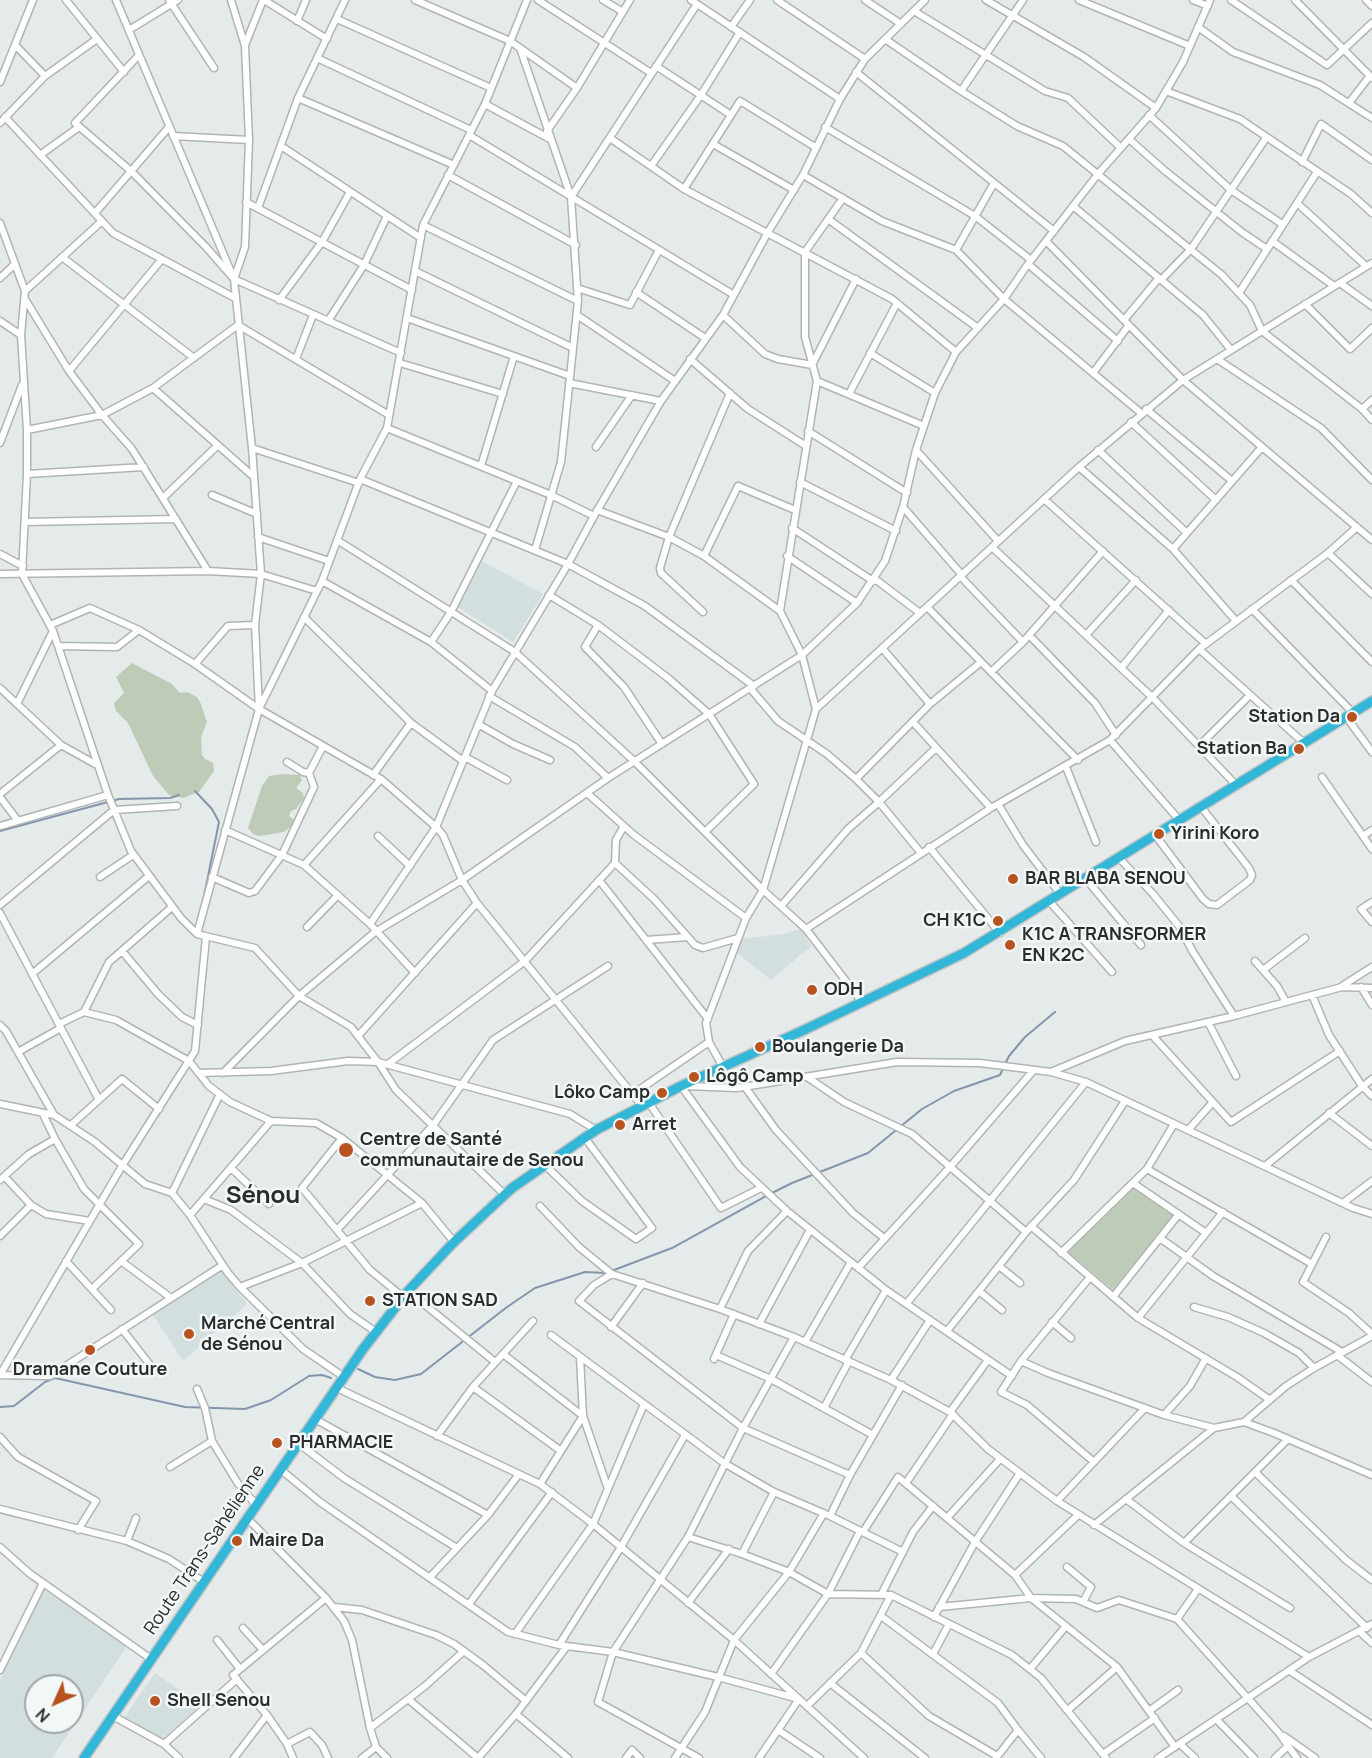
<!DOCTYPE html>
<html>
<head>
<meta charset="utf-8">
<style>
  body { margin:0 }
  #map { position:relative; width:1372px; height:1758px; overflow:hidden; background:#e5eaea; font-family:Manrope,sans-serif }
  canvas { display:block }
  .north { position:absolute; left:24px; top:1674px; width:60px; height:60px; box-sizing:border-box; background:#f2f7f7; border:2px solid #a2a6a6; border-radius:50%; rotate:225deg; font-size:16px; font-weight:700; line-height:24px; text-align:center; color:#2b2d2d }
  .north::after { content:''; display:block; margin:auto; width:21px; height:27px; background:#b85321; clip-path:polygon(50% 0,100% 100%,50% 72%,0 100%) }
</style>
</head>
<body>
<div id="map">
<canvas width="1372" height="1758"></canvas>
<div class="north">N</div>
</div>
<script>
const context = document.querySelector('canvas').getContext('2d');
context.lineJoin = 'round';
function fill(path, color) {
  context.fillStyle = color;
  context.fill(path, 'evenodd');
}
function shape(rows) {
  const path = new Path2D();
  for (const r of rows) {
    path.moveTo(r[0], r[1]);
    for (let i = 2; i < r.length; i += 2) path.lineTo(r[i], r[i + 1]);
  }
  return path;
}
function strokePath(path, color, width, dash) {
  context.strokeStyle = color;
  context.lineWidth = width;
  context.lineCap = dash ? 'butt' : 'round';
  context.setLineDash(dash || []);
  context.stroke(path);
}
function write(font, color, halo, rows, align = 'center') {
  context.font = font + ' Manrope,sans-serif';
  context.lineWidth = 5;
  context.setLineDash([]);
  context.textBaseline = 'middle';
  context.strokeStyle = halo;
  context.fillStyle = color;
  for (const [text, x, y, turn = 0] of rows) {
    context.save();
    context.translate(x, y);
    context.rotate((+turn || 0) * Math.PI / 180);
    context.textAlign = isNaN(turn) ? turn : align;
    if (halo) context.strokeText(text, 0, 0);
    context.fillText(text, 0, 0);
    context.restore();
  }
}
fill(shape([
  [480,560,543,594,513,642,456,606],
  [801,929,811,946,771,980,736,952,742,939,784,934],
  [217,1265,247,1304,183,1361,148,1307],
  [44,1590,127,1646,52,1758,0,1758,0,1680],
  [36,1686,72,1686,72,1722,36,1722],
  [155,1673,201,1705,160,1741,123,1719]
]), '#d2dfde');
fill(shape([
  [132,663,172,684,180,693,187,692,197,697,201,704,207,722,201,737,202,755,205,759,213,763,214,771,199,792,183,798,169,795,153,776,128,723,116,711,114,703,124,693,116,677],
  [284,774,300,775,302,780,296,788,303,793,304,798,296,809,291,811,289,816,294,820,294,824,284,832,260,836,253,834,248,828,262,786,269,776],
  [1133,1185,1174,1214,1113,1290,1068,1252]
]), '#beccb7');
strokePath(shape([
  [195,791,212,809,219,822,203,901],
  [0,831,119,799,170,798,179,795],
  [358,1369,375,1377,395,1380,421,1374,507,1307,535,1288,585,1272,606,1273,672,1248,766,1196,792,1183,868,1153,922,1109,954,1091,1000,1075,1009,1056,1025,1037,1055,1012],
  [0,1407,14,1406,45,1382,55,1378,185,1407,245,1409,271,1400,309,1376,322,1375,331,1378]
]), '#8496ac', 2);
const minor = shape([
  [66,0,124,72],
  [116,0,234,279,252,448,261,574,255,625,259,709],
  [169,0,214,68],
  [231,0,245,46,249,140,245,247,234,279],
  [264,0,327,39],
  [415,0,510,41,577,88],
  [538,0,651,73],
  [603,0,623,12],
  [691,0,840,99],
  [777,0,865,59],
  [865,0,901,24],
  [986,0,1084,57,1156,108],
  [1079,0,1190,46],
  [1193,0,1208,6],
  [1231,0,1327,65,1372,23],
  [1295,0,1372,78],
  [1366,0,1372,6],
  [914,11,1045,91,1068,98,1121,148],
  [337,19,491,88],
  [297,21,306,0],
  [731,27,750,0],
  [1198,27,1233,52,1320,85,1372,118],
  [129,30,178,0],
  [885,39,961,91,1017,126,1063,146,1222,275,1250,305,1262,331,1362,409,1372,420],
  [245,45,263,0],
  [16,46,45,76],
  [520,48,571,197,578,301,561,462,535,550],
  [139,55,75,123,131,171,206,247,234,279,401,353],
  [317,58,471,130],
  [656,66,731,115],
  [856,72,1054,231],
  [0,82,33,0],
  [961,91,1023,0],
  [1166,91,1240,119,1351,194,1372,213],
  [298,98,454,165],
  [1349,103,1369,77],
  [485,104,550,139],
  [1149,115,1231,190,1282,224],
  [5,117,113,233,235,298],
  [0,123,45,76,97,39],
  [825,127,975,216,1031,260],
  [547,131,577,88,630,0],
  [469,135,734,295],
  [173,136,249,140],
  [610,138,684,189,892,299,956,352],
  [1129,139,1164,170,1243,233,1267,249],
  [713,144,794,190],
  [281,146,421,238],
  [40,155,79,127],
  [1302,162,1321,124,1372,160],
  [651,166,701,95,740,32],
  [448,175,576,245],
  [803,175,882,221,956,250,1004,299,1141,413],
  [684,189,740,101,815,147],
  [571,197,697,4],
  [246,202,412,290],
  [1297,203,1366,266],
  [1073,206,1203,315,1231,350],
  [258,208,298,98,345,0],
  [95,213,169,127],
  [828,219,978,328],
  [0,223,25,291,21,335,27,430,27,474,22,574,53,631,108,795,131,851,181,918,197,934,255,948,299,996,351,1027,378,1062,396,1090,505,1195],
  [423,225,578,301],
  [1046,241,1183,380,1372,540],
  [1272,241,1334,286],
  [956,250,994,183],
  [62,257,194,358],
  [1028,264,1118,341],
  [415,271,573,348],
  [0,278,15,264],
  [1161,280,1191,249,1266,138],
  [1340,283,1372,306],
  [577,288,630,305,659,250],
  [25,291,102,221],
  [636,292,705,338],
  [1239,293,1317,172],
  [25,299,69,371,102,415,132,449,208,571],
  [279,300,322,242,350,192],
  [1305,304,1350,349,1372,328],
  [577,315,675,381],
  [723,315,765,354,778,359,812,365,856,279],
  [407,318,570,376],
  [1124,320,1159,278],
  [0,321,21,335],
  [328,321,364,265,387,216],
  [870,353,935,393],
  [296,359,313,315],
  [690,359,748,409,806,446],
  [1217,359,1321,428,1372,480],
  [400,363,503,394],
  [69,371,162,259],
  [1093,373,1129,325],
  [817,381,924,426],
  [569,383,661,401],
  [153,388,254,477],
  [849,394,897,303],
  [1146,409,1232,481],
  [1362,409,1372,400],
  [1131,422,1216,500],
  [387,428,551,495,594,516],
  [27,430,102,415,153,388,238,325,389,415],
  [808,431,907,493],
  [0,443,22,385],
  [596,447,632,395],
  [252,448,359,483],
  [916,450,998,541],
  [1098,450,1187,533],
  [481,466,514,356],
  [1079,467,1173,549,1236,621],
  [27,474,144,467],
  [360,479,568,564,645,606,754,686],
  [800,482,896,531],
  [212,495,257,514],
  [163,498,218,445],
  [1044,499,1206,644],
  [903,507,962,575],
  [597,510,669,537,704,556,780,611],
  [25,522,176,519],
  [792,528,873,581],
  [258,537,329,561],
  [337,540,515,652,634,761,763,890,806,929,862,1002],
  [992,547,1153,698,1237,786],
  [1173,549,1262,447],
  [1328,553,1372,594],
  [0,554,23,566],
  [704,556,738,486,795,510],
  [787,556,857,603],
  [0,574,208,571,261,574,317,591],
  [960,576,1023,642],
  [875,579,920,613],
  [1291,580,1372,662],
  [322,581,431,642,492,691],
  [549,595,598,625,668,678,709,714,754,784,705,832],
  [927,607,1078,760],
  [1252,609,1354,714],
  [703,612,661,573,660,568,669,537,730,393],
  [304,617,411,723,463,761],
  [50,625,90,608,139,630,195,664,259,709,381,779,436,827,443,835,462,880,477,903,642,1106],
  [598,625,585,647,624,687,662,744],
  [1029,635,1095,703,1116,735],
  [1086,635,1136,580],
  [431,642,451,612,517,481],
  [58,646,117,647,139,630],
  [882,648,930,704],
  [1199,649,1305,744],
  [195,664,228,626,255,625],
  [1121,668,1169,610],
  [991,672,1023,642,1103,551],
  [0,688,61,745,97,765],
  [750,688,778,721,827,754,856,779,879,802,921,853],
  [489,696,575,747,608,778],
  [17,704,53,631],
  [816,709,1079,467,1183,380,1372,263],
  [1347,718,1372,752],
  [913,722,991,808],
  [478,724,513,744,550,760],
  [1110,740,1180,821],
  [1199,746,1250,695],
  [465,757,507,780],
  [287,762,303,772,309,773,323,746],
  [1066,767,1096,842],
  [373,775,411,723],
  [1322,777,1372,849],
  [856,779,930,704,981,662],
  [587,793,634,835,746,918],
  [0,794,61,745],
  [0,797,18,821],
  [998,804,1023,845,1061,895],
  [0,826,108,795],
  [225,830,304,865,370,924,415,973],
  [378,836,410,866],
  [1156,836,1203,899,1209,904,1217,905,1250,880,1252,875,1249,868,1202,808],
  [1363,836,1372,830],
  [929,847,1000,933],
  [1120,859,1153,894,1179,926,1193,952,1234,1016],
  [615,863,654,899,695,945,703,948,738,938],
  [304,865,381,779],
  [100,877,133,855],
  [212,877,249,893,255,891,282,855,314,787,309,773],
  [1086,879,1141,945],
  [599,880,708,1019],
  [1050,902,1112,972],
  [1372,902,1361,909,1372,922],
  [0,905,114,810,177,806],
  [781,906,848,829,879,802,936,748],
  [0,913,99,1100],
  [370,924,436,827,492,691,568,564,594,516,661,401,723,315,768,232,803,175,840,99,865,59,925,0],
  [307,927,338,895],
  [806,929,991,808,1110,740,1199,649,1328,553,1357,527],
  [197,934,259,709,322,581,360,479,387,428,423,225,485,104,527,0],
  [646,940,688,937],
  [122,951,158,994,182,1017,198,1025],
  [1255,961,1277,986,1286,1002],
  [1263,970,1305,938],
  [32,974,149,876],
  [1342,986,1372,967],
  [1361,987,1372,1005],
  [1312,995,1329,1035,1362,1086,1372,1096],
  [84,1012,116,1020,189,1061,209,1086,230,1102,271,1121,316,1123,342,1138,422,1203,454,1242],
  [1208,1022,1236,1076],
  [59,1024,84,1012,109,962,172,907],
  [0,1025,6,1031,54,1115],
  [1152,1035,1231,1122,1340,1051],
  [358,1036,477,903],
  [18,1052,61,1028],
  [388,1064,525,961,615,863,616,840,624,826],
  [723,1067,709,1042,706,1023,746,918,763,890,816,709,802,655,780,611,817,381,805,337,805,252,843,198],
  [1051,1072,1125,1041,1234,1016,1342,987,1372,988],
  [199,1073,271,1071,348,1061,378,1062,570,1114,596,1130],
  [223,1073,299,996,375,932,462,880,608,778,802,655,857,603,885,561,903,507,916,450,935,393,956,352,1004,299,1028,264,1098,174,1156,108,1183,62,1210,0],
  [807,1077,844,1102,912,1134,1026,1232],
  [681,1086,740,1167,787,1211,886,1290,845,1360],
  [686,1086,737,1088,897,1062,980,1063,1051,1072,1086,1082,1353,1208,1372,1214],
  [745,1087,776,1130,853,1213,884,1238],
  [633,1094,709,1042],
  [649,1103,721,1208,761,1188],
  [0,1104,54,1115,95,1142,145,1184,172,1193,190,1215,228,1273,240,1287,303,1349,344,1377],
  [1329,1113,1372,1146],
  [43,1114,55,1139,84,1189,139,1244,92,1289],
  [71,1125,122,1079,159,1109],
  [1188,1130,1213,1102],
  [342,1138,302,1188,370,1270,403,1297],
  [545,1165,582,1201,636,1239,652,1228,585,1138],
  [1265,1166,1372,1079],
  [231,1168,269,1204],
  [1147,1169,1312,1264],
  [5,1177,31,1205,46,1214,90,1221],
  [0,1180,29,1154,55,1139],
  [1133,1183,1206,1233],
  [172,1193,220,1094],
  [204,1199,231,1210,302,1263,350,1314,376,1332],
  [1343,1203,1372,1181],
  [540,1206,579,1247,612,1274,720,1309,794,1337,891,1380,950,1412,988,1449,1057,1501,1309,1657],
  [190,1215,271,1121],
  [1031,1226,1138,1318,1237,1377,1270,1400],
  [337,1230,434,1124,493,1040,608,966],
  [0,1236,31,1205],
  [1326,1237,1303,1282,1349,1313,1372,1334],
  [1160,1238,1213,1276,1342,1352],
  [1061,1253,1147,1169,1174,1124],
  [66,1261,111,1310],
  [121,1261,171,1298],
  [999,1266,1020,1283],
  [858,1268,950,1167,1033,1071],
  [612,1274,594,1285,579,1301,743,1428,850,1475],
  [1090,1277,1021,1361,1001,1392,1027,1405,1094,1462],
  [240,1287,302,1263,422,1203],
  [886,1290,1012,1376],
  [408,1291,495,1362],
  [979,1291,1002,1310],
  [1113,1297,1179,1214],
  [907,1303,1086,1082],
  [1194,1307,1228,1317,1264,1333,1299,1353,1314,1368],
  [720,1309,748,1251,787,1211],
  [1138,1318,1223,1212],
  [1052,1322,1071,1338],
  [759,1324,810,1230],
  [611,1327,643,1283],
  [122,1329,154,1370],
  [947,1331,1026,1232,1074,1180,1125,1101],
  [551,1335,724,1463,774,1492,830,1516,850,1475,902,1385],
  [805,1342,851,1262],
  [503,1354,583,1416,540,1484],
  [716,1355,771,1379,873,1435],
  [1337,1355,1372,1382],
  [580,1357,583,1416,608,1489],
  [714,1359,734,1314],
  [1021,1361,1048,1373,1164,1415,1214,1428,1244,1422,1286,1386,1314,1368,1372,1336],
  [0,1375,122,1166,195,1051,206,937],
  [0,1375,50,1376,223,1265],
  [891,1380,930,1320],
  [473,1387,561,1451],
  [337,1388,540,1484,593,1524,734,1640,864,1758],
  [197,1389,205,1408,212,1441,237,1482,256,1505],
  [824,1408,849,1361],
  [950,1412,988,1360],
  [1164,1415,1190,1386,1206,1358],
  [315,1419,488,1515],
  [1244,1422,1274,1433,1372,1475],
  [437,1436,473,1387,533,1321],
  [0,1437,18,1457,96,1501,78,1530],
  [298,1443,344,1478,457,1548],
  [170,1467,212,1441],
  [280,1469,320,1502,508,1632,559,1645,613,1652,718,1677,799,1699,759,1758],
  [1255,1472,1346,1560,1372,1580],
  [906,1483,953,1414],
  [1231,1496,1367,1628],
  [1126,1499,1184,1543,1290,1608],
  [1057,1501,1145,1408],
  [0,1509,127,1541,169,1559,204,1582],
  [830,1516,903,1552],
  [247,1518,326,1598,344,1621,352,1640,370,1728,376,1747,387,1758],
  [947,1518,1000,1459],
  [1094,1525,1214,1428],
  [863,1532,898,1477,1015,1575,1031,1598,1117,1667,1175,1747],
  [688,1537,742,1554,789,1572,828,1594,891,1595,1012,1655,1041,1678,1106,1758],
  [127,1541,136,1518],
  [1184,1543,1288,1439],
  [0,1547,29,1573,151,1659],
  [742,1554,774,1492],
  [1067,1567,1091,1587,1083,1602],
  [1015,1575,1078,1515],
  [430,1577,488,1515,519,1474],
  [881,1595,913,1532,933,1506],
  [688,1603,729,1549],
  [469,1604,552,1492],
  [334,1607,362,1610,436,1635,454,1644,483,1665,526,1701],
  [939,1607,1031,1598,1076,1599,1097,1608,1119,1600,1177,1619,1279,1733,1288,1746,1275,1758],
  [881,1616,998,1703,1018,1730],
  [934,1617,975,1542,1020,1473],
  [1177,1619,1198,1589],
  [243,1628,263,1650],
  [1360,1632,1372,1643],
  [515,1634,593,1524,644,1404],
  [217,1640,240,1669],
  [559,1645,621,1547,685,1435],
  [861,1653,929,1716,997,1756],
  [933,1654,949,1624],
  [1030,1669,1066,1626],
  [0,1670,43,1583],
  [1290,1671,1372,1725],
  [771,1674,828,1594,860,1531],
  [830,1683,925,1758],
  [408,1699,478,1758],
  [807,1706,861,1653,891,1595],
  [1068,1710,1117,1667],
  [1149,1711,1178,1690],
  [516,1714,568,1758],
  [267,1715,233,1675,326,1598],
  [113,1716,164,1744,179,1758],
  [1217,1720,1254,1758],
  [370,1728,425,1686,464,1651],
  [778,1730,820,1758],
  [1284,1736,1315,1758],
  [164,1744,237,1679],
  [1180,1744,1195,1758],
  [1288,1746,1297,1758],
  [1103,1754,1155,1718],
  [234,1758,267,1715,287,1744],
  [293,1758,287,1744,310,1732,322,1745,328,1758],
  [362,1758,376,1747],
  [478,1758,516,1714,567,1646],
  [626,1758,632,1750,640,1758],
  [675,1758,705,1712,734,1640,789,1572,824,1513],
  [699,1758,598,1702,613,1652,688,1537,743,1428,794,1337],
  [996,1758,1018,1730,1041,1758],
  [1158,1758,1309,1657,1372,1624]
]);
const trunk = shape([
  [84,1758,363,1349,408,1291,454,1242,512,1188,596,1130,681,1086,804,1030,964,953,1372,701]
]);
strokePath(minor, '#b0b5b4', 9);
strokePath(trunk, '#c4c4c4', 12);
strokePath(minor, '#fff', 6);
strokePath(trunk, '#33b7d8', 9);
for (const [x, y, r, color] of [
  [1352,717,6,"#b85321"],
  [1299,749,6,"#b85321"],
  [1159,834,6,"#b85321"],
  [1013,879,6,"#b85321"],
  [998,921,6,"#b85321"],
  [1010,945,6,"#b85321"],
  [812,990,6,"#b85321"],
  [760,1047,6,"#b85321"],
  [694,1077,6,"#b85321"],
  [662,1093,6,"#b85321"],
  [620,1125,6,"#b85321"],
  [346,1150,8,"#b85321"],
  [370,1301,6,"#b85321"],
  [189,1334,6,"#b85321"],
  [90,1350,6,"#b85321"],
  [277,1443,6,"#b85321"],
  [237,1541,6,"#b85321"],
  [155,1701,6,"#b85321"]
]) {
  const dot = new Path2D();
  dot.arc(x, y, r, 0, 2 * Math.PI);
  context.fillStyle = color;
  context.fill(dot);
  strokePath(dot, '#f2f7f7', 2);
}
write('bold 18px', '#2b2d2d', '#f2f7f7', [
  ["Station Da",1340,717,"right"],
  ["Station Ba",1287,749,"right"],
  ["Yirini Koro",1171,834],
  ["BAR BLABA SENOU",1025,879],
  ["CH K1C",986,921,"right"],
  ["K1C A TRANSFORMER",1022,935],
  ["EN K2C",1022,956],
  ["ODH",824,990],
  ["Boulangerie Da",772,1047],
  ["Lôgô Camp",706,1077],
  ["Lôko Camp",650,1093,"right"],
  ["Arret",632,1125],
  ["Centre de Santé",360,1140],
  ["communautaire de Senou",360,1161],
  ["STATION SAD",382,1301],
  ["Marché Central",201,1324],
  ["de Sénou",201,1345],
  ["Dramane Couture",90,1370,"center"],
  ["PHARMACIE",289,1443],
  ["Maire Da",249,1541],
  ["Shell Senou",167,1701]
], 'left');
write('18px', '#2b2d2d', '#f2f7f7', [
  ["Route Trans-Sahélienne",205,1550,-56]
]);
write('bold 24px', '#2b2d2d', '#f2f7f7', [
  ["Sénou",263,1196]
]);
</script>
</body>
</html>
